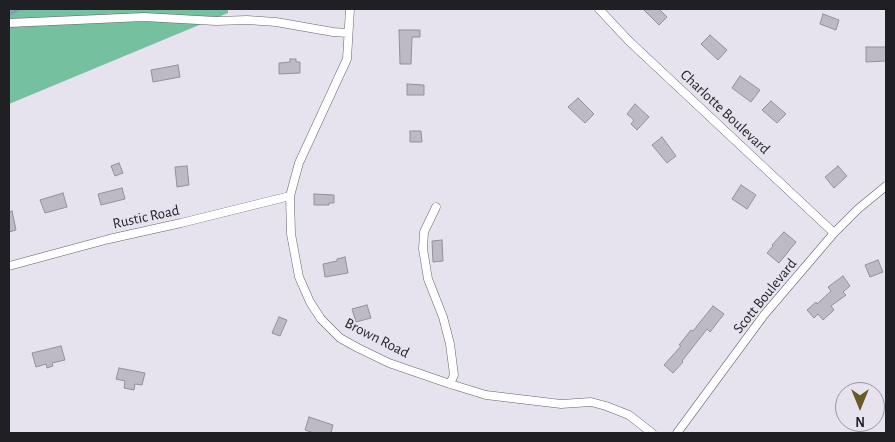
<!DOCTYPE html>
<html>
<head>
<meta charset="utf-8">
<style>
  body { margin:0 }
  #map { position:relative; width:895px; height:442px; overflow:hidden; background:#e6e3ef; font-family:"Alegreya Sans",sans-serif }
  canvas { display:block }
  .frame { position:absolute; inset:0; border:10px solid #201f23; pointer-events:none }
  .north { position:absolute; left:835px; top:382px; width:50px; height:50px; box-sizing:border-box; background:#e6e3ef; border:1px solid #97959d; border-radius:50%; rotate:180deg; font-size:14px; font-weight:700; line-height:20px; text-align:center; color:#201f23 }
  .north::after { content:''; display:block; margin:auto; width:18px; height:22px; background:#6b5a28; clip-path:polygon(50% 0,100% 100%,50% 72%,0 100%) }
</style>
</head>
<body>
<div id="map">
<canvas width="895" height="442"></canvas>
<div class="frame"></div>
<div class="north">N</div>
</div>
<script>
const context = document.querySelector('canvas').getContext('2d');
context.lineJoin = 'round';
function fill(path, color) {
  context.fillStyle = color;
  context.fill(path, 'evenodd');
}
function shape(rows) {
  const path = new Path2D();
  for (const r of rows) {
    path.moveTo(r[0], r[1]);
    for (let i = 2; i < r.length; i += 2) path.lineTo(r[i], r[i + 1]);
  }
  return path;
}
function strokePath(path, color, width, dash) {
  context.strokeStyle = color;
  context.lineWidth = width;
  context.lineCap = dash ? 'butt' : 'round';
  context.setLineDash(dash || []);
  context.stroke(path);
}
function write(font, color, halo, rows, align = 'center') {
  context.font = font + ' "Alegreya Sans",sans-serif';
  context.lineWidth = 4;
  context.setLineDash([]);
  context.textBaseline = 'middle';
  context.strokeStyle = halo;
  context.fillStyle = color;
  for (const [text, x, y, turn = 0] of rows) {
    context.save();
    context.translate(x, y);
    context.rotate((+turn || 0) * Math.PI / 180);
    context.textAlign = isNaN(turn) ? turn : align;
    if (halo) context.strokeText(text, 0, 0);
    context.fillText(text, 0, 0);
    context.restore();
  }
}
fill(shape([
  [9,9,228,9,228,13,9,104]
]), '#75c09e');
strokePath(shape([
  [9,14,20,9]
]), '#8798ba', 2.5);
const building = shape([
  [643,9,659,9,667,17,659,25,643,9],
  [823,14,839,20,836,30,820,24,823,14],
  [399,30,420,30,420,37,412,37,411,64,400,64,399,30],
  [710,35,727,50,718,60,701,44,710,35],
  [866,47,886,47,886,61,866,62,866,47],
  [290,59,296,59,296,62,300,62,300,73,279,74,279,63,290,62,290,59],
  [178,65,180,77,153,82,151,70,178,65],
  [740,76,760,90,751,102,732,88,740,76],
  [407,84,424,85,424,95,407,95,407,84],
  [578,98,594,114,585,123,568,107,578,98],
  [771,101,786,114,777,123,762,110,771,101],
  [635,104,649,117,637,130,631,124,634,120,627,114,635,104],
  [410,131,421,131,422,142,410,142,410,131],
  [662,137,676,156,667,163,652,145,662,137],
  [119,163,123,173,115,176,111,166,119,163],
  [187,166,189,185,177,187,175,167,187,166],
  [838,166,847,176,834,188,825,177,838,166],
  [741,185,756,195,747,209,732,199,741,185],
  [122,188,125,199,101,205,98,194,122,188],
  [63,193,67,207,45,213,40,200,63,193],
  [314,194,334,195,334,203,329,203,329,205,314,205,314,194],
  [12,211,16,230,9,232,9,212,12,211],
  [784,232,796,242,779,263,767,253,773,246,772,245,784,232],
  [442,240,443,261,433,262,432,241,442,240],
  [345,257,348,273,325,277,323,264,337,261,337,259,345,257],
  [878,260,883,272,870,277,865,265,878,260],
  [843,276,850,286,843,292,846,295,831,306,834,310,823,320,818,314,814,318,807,310,816,302,817,304,831,291,828,287,843,276],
  [367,305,371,318,356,322,352,309,367,305],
  [713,306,724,314,710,332,707,329,682,361,683,362,673,373,664,365,681,346,679,345,691,330,693,331,713,306],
  [279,317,287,320,280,336,272,333,279,317],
  [61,346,65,360,52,363,53,366,47,368,46,364,36,367,32,353,61,346],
  [119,368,145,373,142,385,135,384,134,390,124,388,125,381,116,379,119,368],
  [309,417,333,425,331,433,314,433,305,430,309,417]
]);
fill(building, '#bdbac6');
strokePath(building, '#93909b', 1);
const street = shape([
  [350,9,347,59,299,163,290,196,291,234,299,277,310,302,321,319,340,338,358,348,389,363,450,384,486,395,561,404,591,402,606,406,629,415,652,433],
  [599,9,629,41,834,233],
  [9,23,144,17,216,21,247,20,276,22,333,32,348,33],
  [436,207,424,232,423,249,428,279,443,317,450,344,454,375,450,384],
  [9,266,109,239,181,223,290,196],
  [677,433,764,315,834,233,858,209,886,186]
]);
strokePath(street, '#64626c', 9);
strokePath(street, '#fff', 8);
write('15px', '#201f23', '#e6e3ef', [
  ["Charlotte Boulevard",725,112,43],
  ["Rustic Road",146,217,-12],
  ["Scott Boulevard",765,296,-51],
  ["Brown Road",377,338,27]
]);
</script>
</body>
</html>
